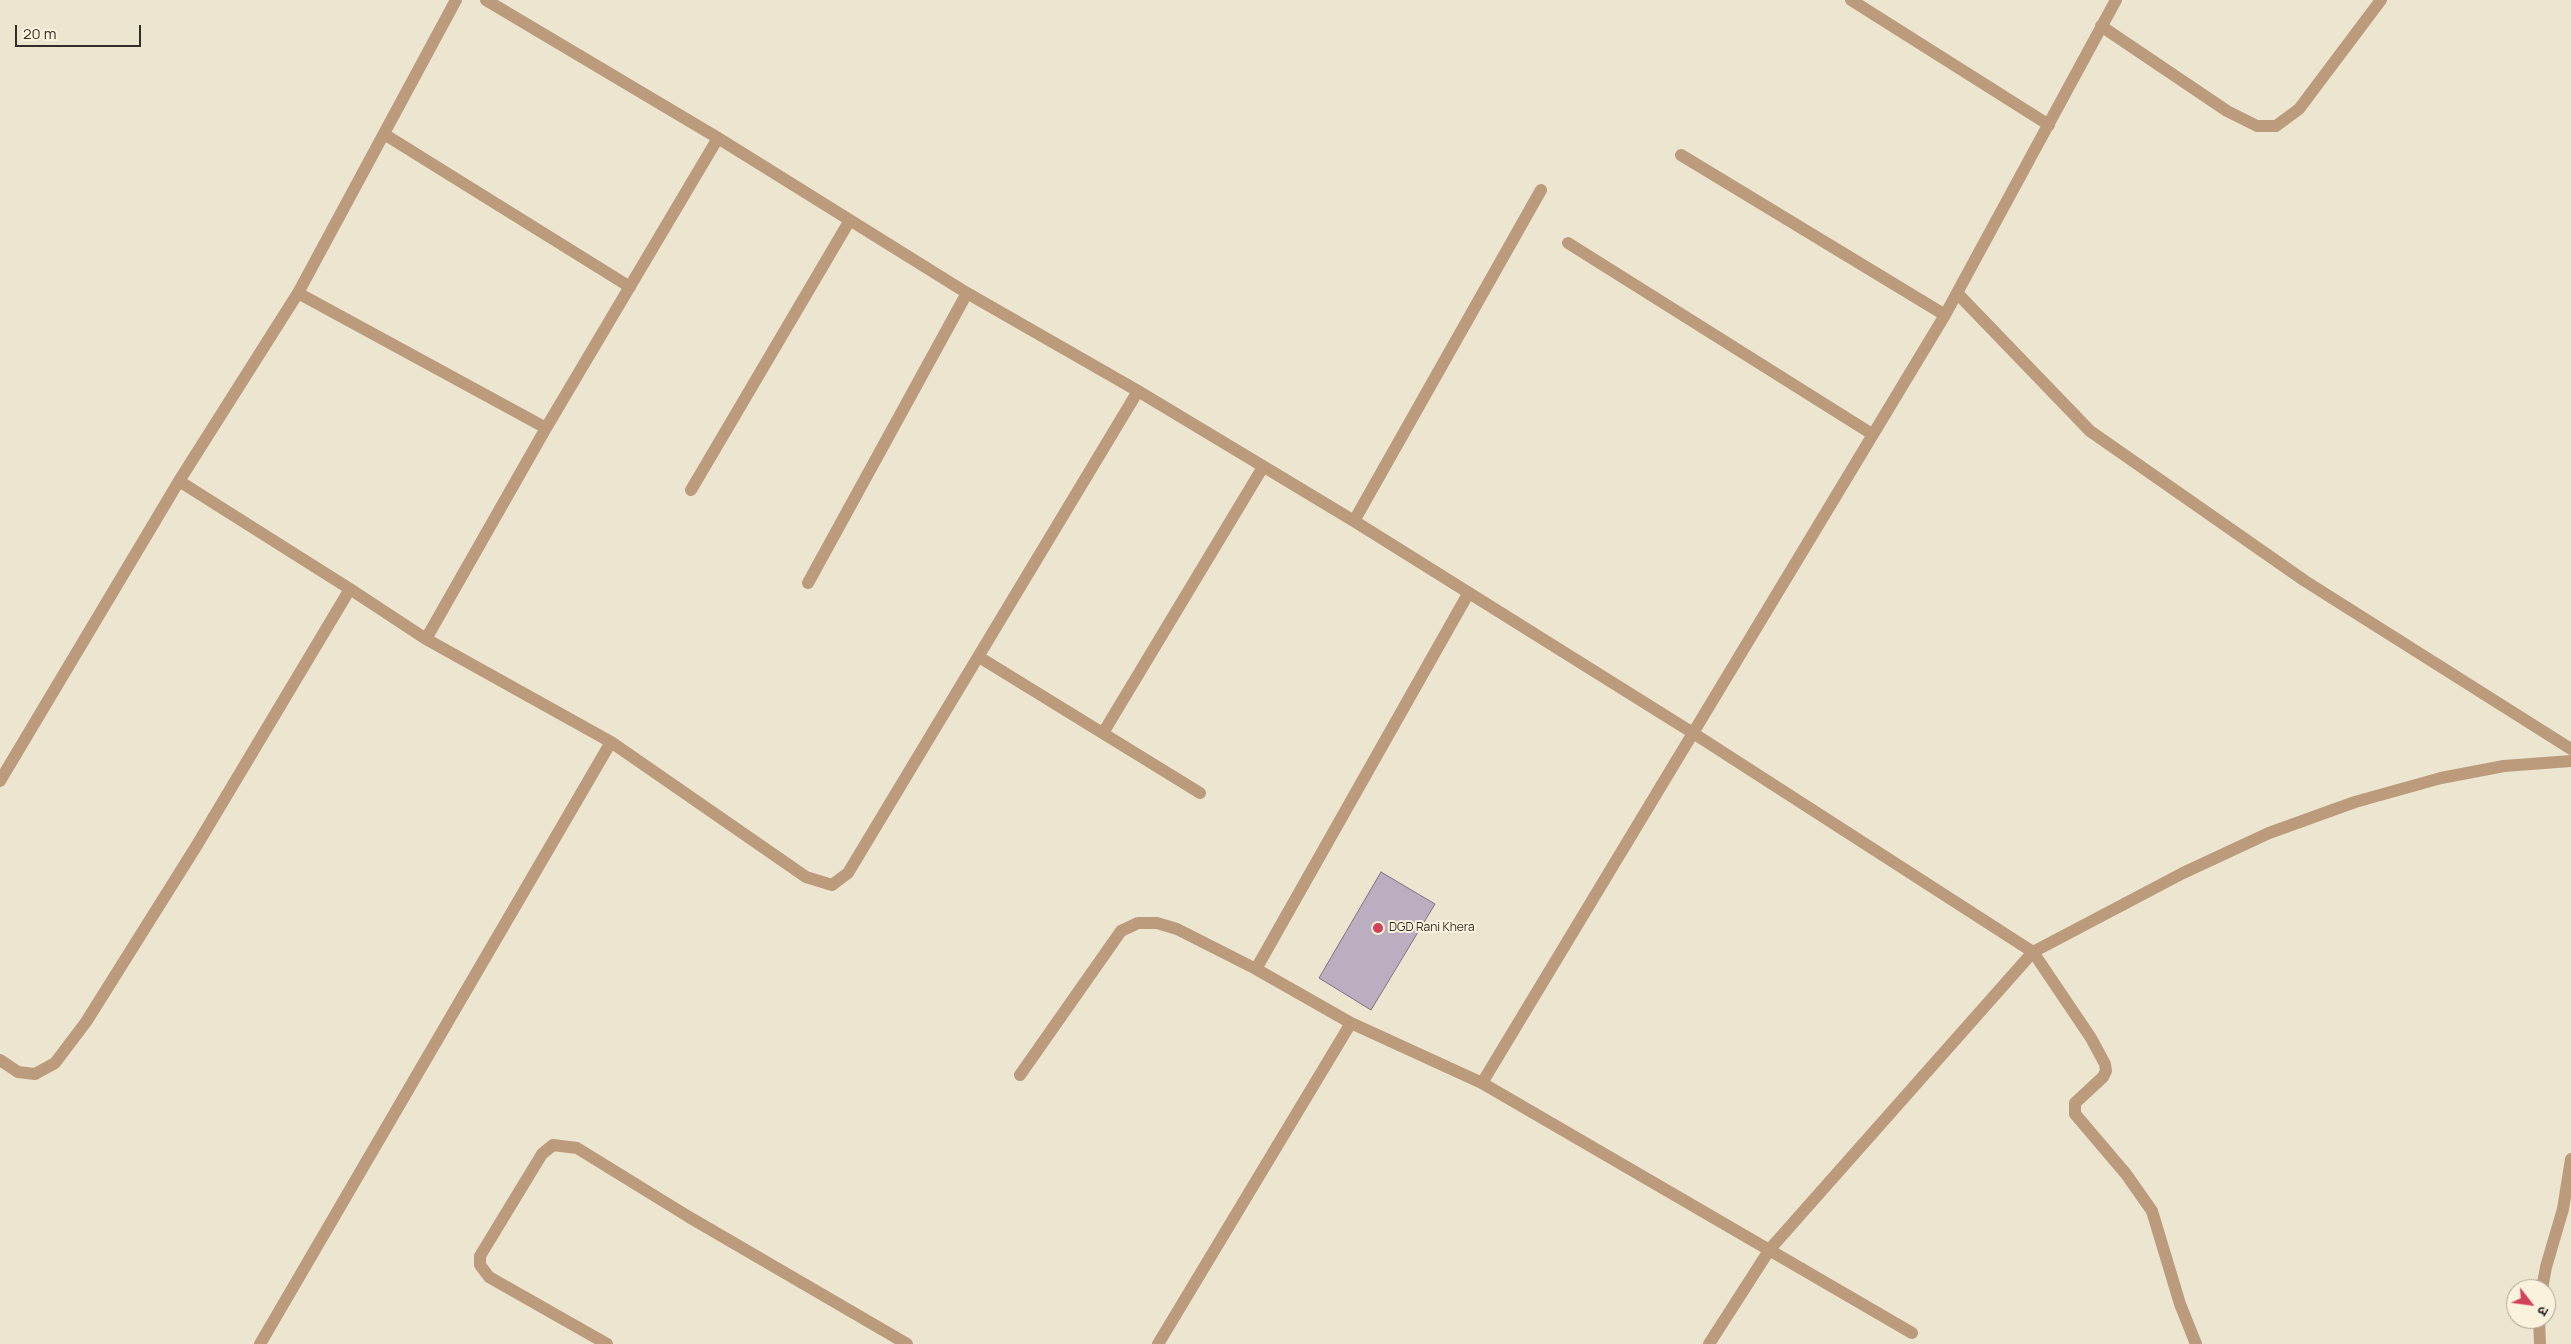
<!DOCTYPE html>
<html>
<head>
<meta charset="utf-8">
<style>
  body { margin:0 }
  #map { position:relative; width:2571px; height:1344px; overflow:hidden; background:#ece5d0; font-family:Manrope,"Noto Sans Devanagari",sans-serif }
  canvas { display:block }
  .north { position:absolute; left:2506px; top:1279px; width:50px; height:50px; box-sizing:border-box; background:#faf2dd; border:1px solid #aaa494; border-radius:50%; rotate:120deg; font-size:14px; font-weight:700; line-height:20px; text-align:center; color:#312e27 }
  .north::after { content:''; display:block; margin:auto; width:18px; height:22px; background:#d24158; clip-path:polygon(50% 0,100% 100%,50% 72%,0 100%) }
  .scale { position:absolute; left:15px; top:25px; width:126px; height:22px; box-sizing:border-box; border:2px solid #312e27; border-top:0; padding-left:6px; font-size:15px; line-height:18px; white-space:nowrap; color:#312e27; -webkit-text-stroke:4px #faf2dd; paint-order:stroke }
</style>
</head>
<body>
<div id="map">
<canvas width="2571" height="1344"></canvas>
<div class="north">उ</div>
<div class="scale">20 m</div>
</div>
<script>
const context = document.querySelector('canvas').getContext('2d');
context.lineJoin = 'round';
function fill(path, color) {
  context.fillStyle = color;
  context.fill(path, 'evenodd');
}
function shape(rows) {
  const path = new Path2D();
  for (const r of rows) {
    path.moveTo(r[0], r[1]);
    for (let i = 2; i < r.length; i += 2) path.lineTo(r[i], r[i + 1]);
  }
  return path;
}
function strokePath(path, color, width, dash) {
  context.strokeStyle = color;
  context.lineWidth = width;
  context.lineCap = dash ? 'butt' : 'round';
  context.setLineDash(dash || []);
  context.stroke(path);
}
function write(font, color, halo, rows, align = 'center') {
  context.font = font + ' Manrope,sans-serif';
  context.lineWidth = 4;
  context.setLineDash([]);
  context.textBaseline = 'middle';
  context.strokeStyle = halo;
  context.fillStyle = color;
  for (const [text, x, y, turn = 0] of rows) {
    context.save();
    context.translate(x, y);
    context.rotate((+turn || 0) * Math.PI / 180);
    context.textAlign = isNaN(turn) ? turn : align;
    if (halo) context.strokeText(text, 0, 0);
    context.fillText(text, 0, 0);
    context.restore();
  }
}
const building = shape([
  [1381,872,1435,904,1371,1010,1319,978,1381,872]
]);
fill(building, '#bcaec0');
strokePath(building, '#7e7282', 1);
strokePath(shape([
  [486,0,718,138,967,293,1138,391,1354,521,1693,733,2033,952,2091,1038,2105,1064,2106,1071,2103,1077,2075,1103,2075,1114,2126,1174,2152,1211,2180,1304,2196,1344],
  [1851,0,2049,125],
  [2101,26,2227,111,2257,126,2276,126,2299,109,2381,0],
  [384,134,630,287],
  [718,138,546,428,426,639,611,742,806,877,832,885,848,873,1138,391],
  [1681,155,1945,315],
  [1568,243,1872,434],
  [298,293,546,428],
  [1957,293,2090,431,2305,581,2571,749],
  [691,490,850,220],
  [1354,521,1541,190],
  [808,583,967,293],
  [350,589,426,639],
  [979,657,1200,793],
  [1103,733,1263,467],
  [0,781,179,481],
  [1256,969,1468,594],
  [0,1060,18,1072,35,1074,55,1063,86,1022,197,845,350,589,179,481,298,293,456,0],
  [1020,1075,1121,931,1138,923,1157,923,1177,929,1256,969,1351,1023,1482,1083,1912,1333],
  [1482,1083,1945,315,2116,0],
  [2542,1289,2546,1267,2563,1209,2571,1159],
  [2539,1319,2540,1344],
  [260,1344,611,742],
  [607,1344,489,1277,480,1265,480,1256,542,1154,553,1145,577,1148,689,1217,907,1344],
  [1158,1344,1351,1023]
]), '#bb9b7b', 12);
strokePath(shape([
  [1709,1344,1770,1249,2033,952,2183,873,2269,833,2355,802,2441,778,2504,766,2571,761]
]), '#bb9b7b', 12);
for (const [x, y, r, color] of [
  [1378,928,6,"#d24158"]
]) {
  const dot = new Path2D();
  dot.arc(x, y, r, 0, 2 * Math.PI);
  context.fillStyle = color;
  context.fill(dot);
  strokePath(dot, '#faf2dd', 2);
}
write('12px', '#312e27', '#faf2dd', [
  ["DGD Rani Khera",1389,928]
], 'left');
</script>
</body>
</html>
